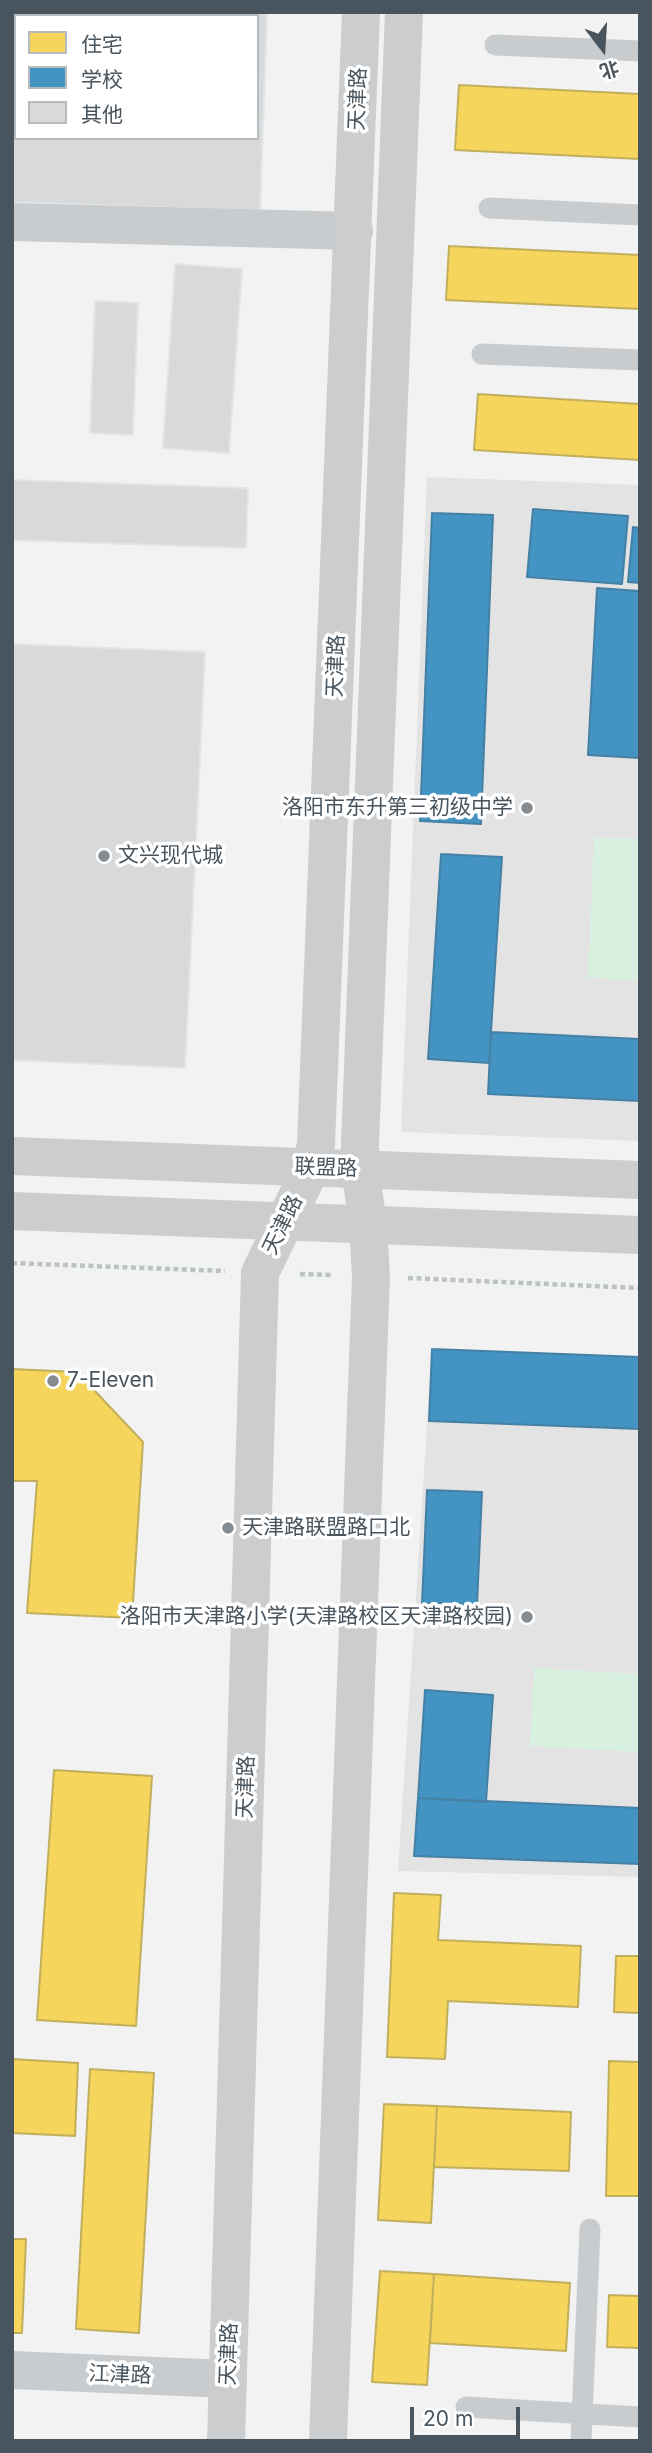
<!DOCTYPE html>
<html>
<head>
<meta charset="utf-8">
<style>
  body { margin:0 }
  #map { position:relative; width:652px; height:2453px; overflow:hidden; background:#f2f2f2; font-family:Inter,"Noto Sans SC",sans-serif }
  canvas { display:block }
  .frame { position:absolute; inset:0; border:14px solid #49555e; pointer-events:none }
  .legend { position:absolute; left:14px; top:14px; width:245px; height:126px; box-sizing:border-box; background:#fff; border:2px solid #b6bbbf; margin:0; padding:9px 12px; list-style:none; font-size:21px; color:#49555e }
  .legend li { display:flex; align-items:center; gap:14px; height:35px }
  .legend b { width:35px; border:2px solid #b6bbbf }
  .north { position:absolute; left:568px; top:14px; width:70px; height:70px; -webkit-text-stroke:5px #fff; paint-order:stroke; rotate:163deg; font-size:19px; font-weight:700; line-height:28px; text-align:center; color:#49555e }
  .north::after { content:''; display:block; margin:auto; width:24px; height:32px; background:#49555e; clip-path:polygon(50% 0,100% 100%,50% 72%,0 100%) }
  .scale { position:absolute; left:410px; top:2407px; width:110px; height:32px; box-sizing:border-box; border:4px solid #49555e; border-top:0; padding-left:9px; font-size:21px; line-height:24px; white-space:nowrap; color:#49555e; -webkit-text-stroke:5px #fff; paint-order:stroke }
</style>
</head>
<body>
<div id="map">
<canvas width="652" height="2453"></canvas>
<div class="frame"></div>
<ul class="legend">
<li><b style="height:19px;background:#f6d55c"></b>住宅</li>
<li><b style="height:19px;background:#4393c3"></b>学校</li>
<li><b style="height:19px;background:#d8d9da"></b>其他</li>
</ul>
<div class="north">北</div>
<div class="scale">20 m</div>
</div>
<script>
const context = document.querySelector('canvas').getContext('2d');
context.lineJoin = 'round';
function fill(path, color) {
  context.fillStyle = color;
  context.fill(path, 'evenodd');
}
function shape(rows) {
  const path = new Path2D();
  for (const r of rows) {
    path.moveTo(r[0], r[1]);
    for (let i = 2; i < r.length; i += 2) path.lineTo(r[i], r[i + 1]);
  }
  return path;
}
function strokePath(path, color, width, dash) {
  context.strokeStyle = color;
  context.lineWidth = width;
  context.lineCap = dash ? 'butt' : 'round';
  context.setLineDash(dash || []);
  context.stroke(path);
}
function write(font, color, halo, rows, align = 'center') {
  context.font = font + ' Inter,"Noto Sans SC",sans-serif';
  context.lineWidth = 7;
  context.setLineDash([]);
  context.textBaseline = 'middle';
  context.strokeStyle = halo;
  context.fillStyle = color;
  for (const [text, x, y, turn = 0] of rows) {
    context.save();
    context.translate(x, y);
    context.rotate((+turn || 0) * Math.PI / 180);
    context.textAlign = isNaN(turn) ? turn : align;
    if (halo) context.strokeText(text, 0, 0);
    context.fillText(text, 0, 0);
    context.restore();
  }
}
fill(shape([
  [427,477,640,485,640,1141,401,1132],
  [432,1349,640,1363,640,1877,398,1871]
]), '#e4e3e4');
fill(shape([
  [594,837,640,839,640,980,588,978],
  [534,1668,640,1674,640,1752,530,1746]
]), '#d8f0df');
const homes = shape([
  [459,85,640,94,640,159,455,150,459,85],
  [449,246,640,255,640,309,446,300,449,246],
  [478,394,640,404,640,460,474,450,478,394],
  [12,1369,77,1372,143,1442,132,1618,27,1613,37,1481,12,1481,12,1369],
  [54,1770,152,1776,136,2026,37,2020,54,1770],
  [394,1893,441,1895,438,1940,581,1946,578,2007,448,2001,445,2059,387,2057,394,1893],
  [616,1956,640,1956,640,2013,614,2012,616,1956],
  [12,2059,78,2063,75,2136,12,2133,12,2059],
  [609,2061,640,2062,640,2196,606,2196,609,2061],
  [90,2069,154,2073,139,2333,76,2329,90,2069],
  [384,2104,437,2106,431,2223,378,2220,384,2104],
  [437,2106,571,2112,569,2171,434,2167,437,2106],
  [12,2239,26,2239,22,2333,12,2333,12,2239],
  [380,2271,434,2274,427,2385,372,2382,380,2271],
  [434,2274,570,2283,566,2351,430,2343,434,2274],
  [609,2295,640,2296,640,2348,607,2347,609,2295]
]);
fill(homes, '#f6d55c');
strokePath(homes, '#c2af5d', 2);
const schools = shape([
  [533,509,628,516,622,584,527,577,533,509],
  [432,513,493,515,481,824,420,821,432,513],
  [633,527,640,528,640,583,628,582,633,527],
  [597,588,640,591,640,758,588,755,597,588],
  [441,854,502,857,489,1063,428,1059,441,854],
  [491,1032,640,1039,640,1101,488,1094,491,1032],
  [432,1349,640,1357,640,1429,429,1421,432,1349],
  [427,1490,482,1492,477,1605,422,1603,427,1490],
  [425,1690,493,1695,486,1802,418,1798,425,1690],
  [418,1798,640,1808,640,1864,414,1856,418,1798]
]);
fill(schools, '#4393c3');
strokePath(schools, '#4580a5', 2);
const building = shape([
  [127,12,267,12,260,211,12,202,12,34,16,34,16,138,257,138,257,16,127,16,127,12],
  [175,264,242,269,229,453,163,448,175,264],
  [95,301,138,303,133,435,90,433,95,301],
  [12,480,248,488,246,548,12,540,12,480],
  [12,644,205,652,185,1068,12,1060,12,644]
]);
fill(building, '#d8d9da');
strokePath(building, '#e3e4e5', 2);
strokePath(shape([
  [12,1263,225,1271],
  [300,1274,333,1275],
  [408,1278,640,1288]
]), '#b9c4c0', 4.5, [5, 3.5]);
strokePath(shape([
  [495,45,640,51],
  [489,208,640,215],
  [482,354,640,360],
  [466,2407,640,2417],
  [581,2441,590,2229]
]), '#c9ccce', 21);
strokePath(shape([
  [12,222,354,231],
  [12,2370,228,2379]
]), '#c9ccce', 38);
strokePath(shape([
  [12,1156,640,1180],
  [12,1211,640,1235],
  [226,2441,260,1273,311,1168,316,1144,361,12],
  [328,2441,371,1277,368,1223,360,1169,360,1144,404,12]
]), '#cbcdcf', 38);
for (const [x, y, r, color] of [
  [527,808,7,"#848c92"],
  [104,856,7,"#848c92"],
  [53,1381,7,"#848c92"],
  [228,1528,7,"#848c92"],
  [527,1617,7,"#848c92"]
]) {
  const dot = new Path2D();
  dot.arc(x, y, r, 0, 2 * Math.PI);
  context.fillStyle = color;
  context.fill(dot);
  strokePath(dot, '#fff', 2.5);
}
write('21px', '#49555e', '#fff', [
  ["天津路",358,99,-88],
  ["天津路",336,666,-88],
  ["联盟路",326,1168,2],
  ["天津路",283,1225,-64],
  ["天津路",246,1787,-88],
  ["天津路",229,2354,-88],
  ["江津路",120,2375,2]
]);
write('21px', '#49555e', '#fff', [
  ["洛阳市东升第三初级中学",513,808,"right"],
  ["文兴现代城",118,856],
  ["7-Eleven",67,1381],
  ["天津路联盟路口北",242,1528],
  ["洛阳市天津路小学(天津路校区天津路校园)",513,1617,"right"]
], 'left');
</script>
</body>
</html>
